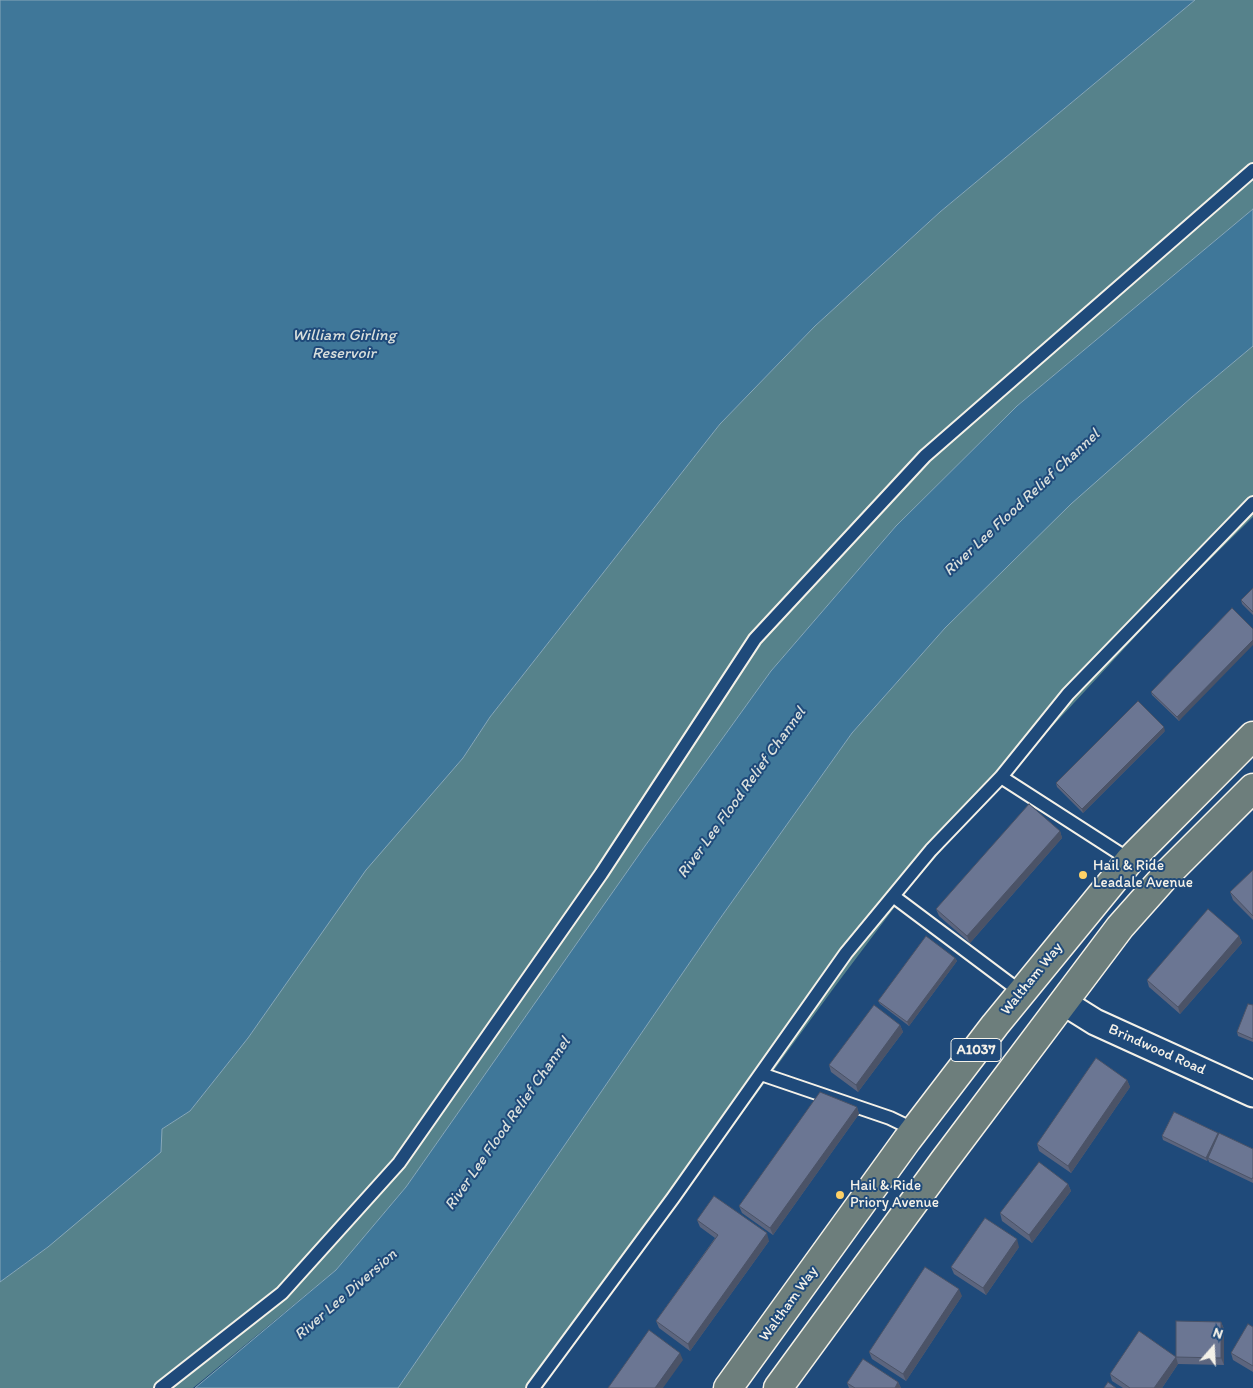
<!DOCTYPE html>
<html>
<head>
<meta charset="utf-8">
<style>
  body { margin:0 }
  #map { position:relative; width:1253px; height:1388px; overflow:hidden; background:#1f4a7a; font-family:Itim,sans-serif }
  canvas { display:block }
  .north { position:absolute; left:1188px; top:1323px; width:50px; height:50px; -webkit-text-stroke:4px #1f4a7a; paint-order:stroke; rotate:19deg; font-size:14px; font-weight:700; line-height:20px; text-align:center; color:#f4f1e8 }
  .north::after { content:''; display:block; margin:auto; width:18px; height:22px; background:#f4f1e8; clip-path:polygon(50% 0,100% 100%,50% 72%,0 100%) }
</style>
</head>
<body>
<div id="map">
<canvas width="1253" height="1388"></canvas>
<div class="north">N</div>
</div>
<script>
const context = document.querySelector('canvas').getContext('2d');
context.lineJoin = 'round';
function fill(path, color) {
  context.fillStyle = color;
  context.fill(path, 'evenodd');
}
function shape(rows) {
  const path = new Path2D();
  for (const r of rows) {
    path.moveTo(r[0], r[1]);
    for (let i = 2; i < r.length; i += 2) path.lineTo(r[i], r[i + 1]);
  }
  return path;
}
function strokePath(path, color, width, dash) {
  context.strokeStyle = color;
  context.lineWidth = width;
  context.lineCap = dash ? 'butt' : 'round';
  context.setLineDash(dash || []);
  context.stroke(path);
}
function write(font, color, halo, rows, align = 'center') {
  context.font = font + ' Itim,sans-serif';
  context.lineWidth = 4;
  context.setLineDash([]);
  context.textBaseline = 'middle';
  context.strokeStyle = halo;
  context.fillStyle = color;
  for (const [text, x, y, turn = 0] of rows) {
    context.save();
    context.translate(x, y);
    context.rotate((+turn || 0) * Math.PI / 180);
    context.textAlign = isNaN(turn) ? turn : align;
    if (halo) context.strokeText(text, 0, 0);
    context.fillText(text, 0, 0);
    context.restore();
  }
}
fill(shape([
  [1195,0,1253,0,1253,209,1017,406,896,526,771,671,645,846,406,1187,336,1270,193,1388,0,1388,0,1282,48,1247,162,1129,190,1111,248,1038,366,869,463,758,490,717,720,424,815,326,940,212],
  [1253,346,1253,517,1171,598,999,784,909,888,836,985,542,1388,398,1388,719,920,852,733,945,628,1071,503,1192,397]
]), '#56828b');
const water = shape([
  [0,0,1195,0,940,212,815,326,720,424,490,717,463,758,366,870,248,1038,190,1111,162,1129,161,1152,48,1247,0,1282,0,0],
  [1253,209,1253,346,1192,397,1071,504,945,628,852,733,719,920,398,1388,195,1388,336,1270,406,1187,645,846,771,671,896,526,1017,406,1253,209]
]);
fill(water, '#3f7799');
strokePath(water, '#87a8b9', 1);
const lane = shape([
  [1001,777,1130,860],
  [893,896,1021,992],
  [761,1074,890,1118,915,1130],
  [161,1388,282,1293,399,1163,601,874,755,639,925,456,1253,170],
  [533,1388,673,1198,846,953,931,850,1001,777,1068,694,1253,503]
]);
const street = shape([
  [1063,1002,1095,1022,1253,1094]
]);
const primary = shape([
  [728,1388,907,1140,995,1025,1130,860,1253,736],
  [778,1388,944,1161,1120,927,1168,873,1253,788]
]);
strokePath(lane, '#f4f1e8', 16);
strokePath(street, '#f4f1e8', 29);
strokePath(primary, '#f4f1e8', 31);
strokePath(lane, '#1f4a7a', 12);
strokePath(street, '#1f4a7a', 25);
strokePath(primary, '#6d7e7c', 28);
fill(shape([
  [1253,588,1253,615,1242,604,1241,600],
  [1253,629,1179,721,1152,695,1151,692],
  [1165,731,1083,813,1057,787,1056,783],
  [1060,831,1062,838,970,943,939,916,936,909],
  [1253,870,1253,920,1233,900,1230,892],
  [1239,936,1242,943,1180,1014,1149,987,1147,980],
  [955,958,957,961,909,1026,880,1004,878,1001],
  [1253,1005,1253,1042,1238,1036,1237,1032],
  [900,1025,903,1032,858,1092,831,1072,829,1065],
  [1127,1080,1130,1087,1071,1173,1039,1151,1037,1144],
  [857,1107,859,1114,773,1235,742,1213,739,1206],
  [1219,1135,1253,1149,1253,1183,1209,1162,1208,1159,1207,1161,1163,1140,1162,1136],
  [1068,1184,1071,1191,1032,1243,1002,1221,1000,1213],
  [697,1220,769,1241,690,1351,659,1328,656,1321,715,1238,700,1227],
  [1019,1247,986,1295,954,1274,951,1267],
  [962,1296,906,1381,872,1359,869,1352],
  [1221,1322,1224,1329,1224,1365,1178,1364,1162,1388,1123,1388,1112,1381,1110,1374,1176,1357],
  [1253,1327,1253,1372,1233,1360,1231,1353],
  [898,1382,901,1388,849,1388,847,1383]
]), '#5c657e');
fill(shape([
  [1253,640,1253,645,1179,721,1177,717],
  [1164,727,1165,731,1083,813,1082,809],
  [1060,831,1062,838,970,943,967,936],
  [1239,936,1242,943,1180,1014,1178,1007],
  [955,958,957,961,909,1026,907,1022],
  [900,1025,903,1032,858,1092,856,1085],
  [1127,1080,1130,1087,1071,1173,1068,1166],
  [857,1107,859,1114,773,1235,770,1228],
  [1218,1133,1219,1137,1208,1158,1208,1159,1207,1161,1206,1158],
  [1068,1184,1071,1191,1032,1243,1029,1235],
  [767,1233,769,1241,690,1351,688,1344],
  [1017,1239,1019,1247,986,1295,983,1288],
  [959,1289,962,1296,906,1381,903,1374],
  [1221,1322,1224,1329,1224,1365,1221,1358],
  [680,1353,683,1360,663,1388,655,1388],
  [1176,1357,1178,1364,1162,1388,1154,1388],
  [898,1382,901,1388,895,1388]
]), '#4b5367');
const building = shape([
  [1253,588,1253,612,1241,600,1253,588],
  [1232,608,1253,629,1253,640,1177,717,1151,692,1232,608],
  [1138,701,1164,727,1082,809,1056,783,1138,701],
  [1029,804,1060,831,967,936,936,909,1029,804],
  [1253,870,1253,916,1230,892,1253,870],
  [1208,909,1239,936,1178,1007,1147,980,1208,909],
  [926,936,955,958,907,1022,878,1001,926,936],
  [1248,1004,1253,1005,1253,1039,1237,1032,1248,1004],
  [874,1005,900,1025,856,1085,829,1065,874,1005],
  [1096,1058,1127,1080,1068,1166,1037,1144,1096,1058],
  [820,1092,857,1107,770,1228,739,1206,820,1092],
  [1174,1112,1218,1133,1206,1158,1162,1136,1174,1112],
  [1219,1133,1253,1149,1253,1177,1252,1179,1208,1158,1219,1133],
  [1039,1162,1068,1184,1029,1235,1000,1213,1039,1162],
  [714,1196,767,1233,688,1344,656,1321,718,1235,697,1220,714,1196],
  [985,1218,1017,1239,983,1288,951,1267,985,1218],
  [925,1267,959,1289,903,1374,869,1352,925,1267],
  [1176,1321,1221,1322,1221,1358,1176,1357,1154,1388,1130,1388,1110,1374,1139,1331,1176,1357,1176,1321],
  [1248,1324,1253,1327,1253,1366,1231,1353,1248,1324],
  [649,1330,680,1353,655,1388,608,1388,649,1330],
  [863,1359,898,1382,895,1388,855,1388,847,1383,863,1359],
  [1108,1382,1116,1388,1104,1388,1108,1382]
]);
fill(building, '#6b7693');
strokePath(building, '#4b5367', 1);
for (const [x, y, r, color] of [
  [1083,875,5,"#ffd166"],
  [840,1195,5,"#ffd166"]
]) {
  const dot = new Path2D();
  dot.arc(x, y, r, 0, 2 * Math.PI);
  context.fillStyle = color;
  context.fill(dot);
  strokePath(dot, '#1f4a7a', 2);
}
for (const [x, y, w] of [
  [976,1050,50]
]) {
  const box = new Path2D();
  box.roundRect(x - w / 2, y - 11.5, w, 23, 4);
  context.fillStyle = '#1f4a7a';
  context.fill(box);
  strokePath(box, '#f4f1e8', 1);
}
write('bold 14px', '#f4f1e8', null, [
  ["A1037",976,1050]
]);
write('15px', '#f4f1e8', '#1f4a7a', [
  ["Hail & Ride",1093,866],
  ["Leadale Avenue",1093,883],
  ["Hail & Ride",850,1186],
  ["Priory Avenue",850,1203]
], 'left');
write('15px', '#f4f1e8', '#1f4a7a', [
  ["Waltham Way",1032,979,-51],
  ["Brindwood Road",1157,1050,24],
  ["Waltham Way",789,1304,-54]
]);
write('italic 16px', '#d9dfdc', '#1f4a7a', [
  ["William Girling",344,336],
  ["Reservoir",344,354],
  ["River Lee Flood Relief Channel",1022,503,-43],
  ["River Lee Flood Relief Channel",742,793,-54],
  ["River Lee Flood Relief Channel",508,1124,-55],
  ["River Lee Diversion",346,1295,-41]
]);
</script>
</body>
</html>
